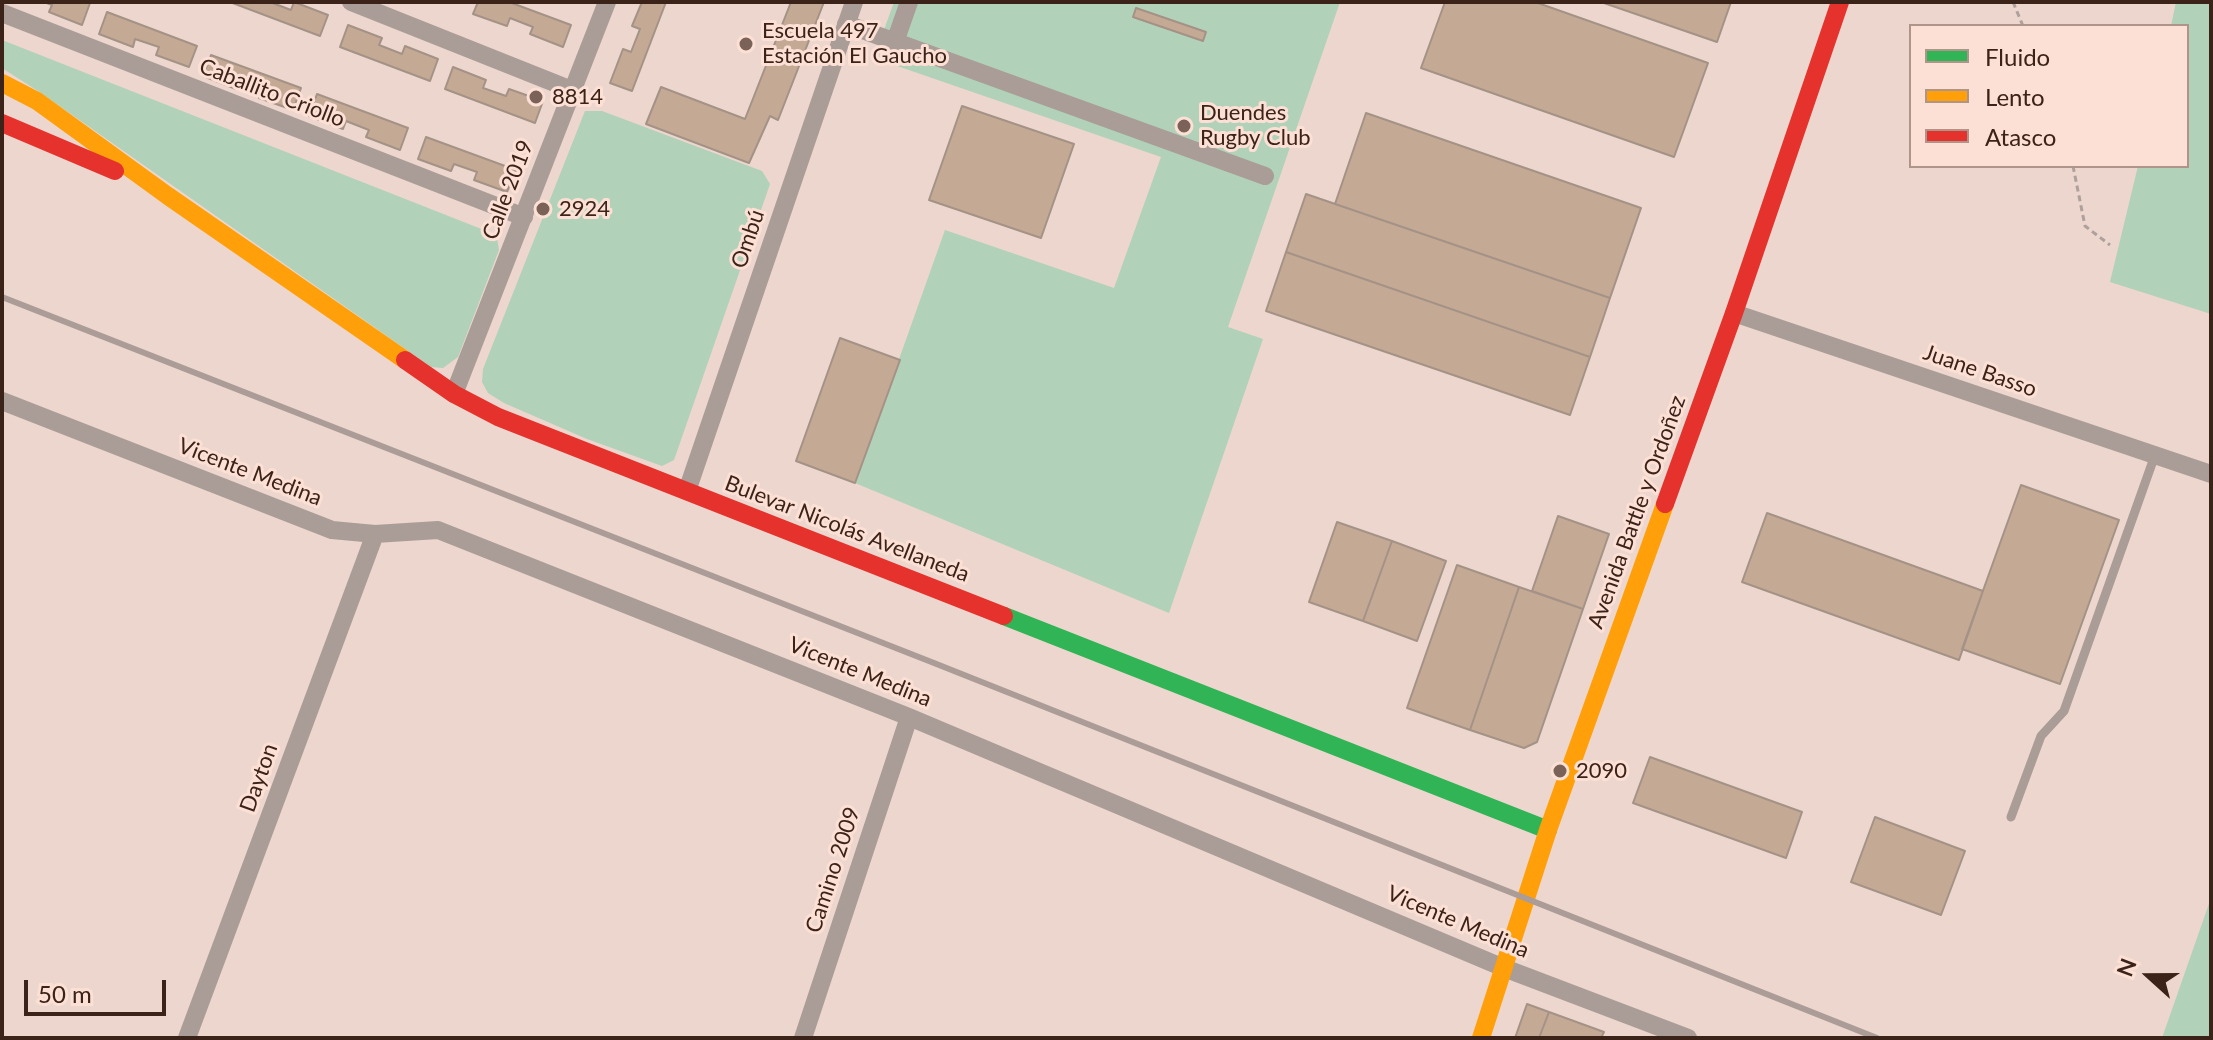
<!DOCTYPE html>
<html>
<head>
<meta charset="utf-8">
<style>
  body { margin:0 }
  #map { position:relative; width:2213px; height:1040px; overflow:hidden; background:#ecd6cd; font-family:Lato,sans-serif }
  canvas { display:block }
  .frame { position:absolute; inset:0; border:4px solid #3c2319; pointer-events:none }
  .legend { position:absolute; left:1909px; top:24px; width:280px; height:144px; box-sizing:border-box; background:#fce0d5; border:2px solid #af948a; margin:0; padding:10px 14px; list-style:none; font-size:24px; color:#3c2319 }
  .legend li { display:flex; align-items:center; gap:16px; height:40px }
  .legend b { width:40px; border:2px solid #af948a }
  .north { position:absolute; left:2109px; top:936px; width:80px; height:80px; -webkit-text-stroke:6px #fce0d5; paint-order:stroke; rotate:291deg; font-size:22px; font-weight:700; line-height:32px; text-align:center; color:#3c2319 }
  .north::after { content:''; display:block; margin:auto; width:28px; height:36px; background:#3c2319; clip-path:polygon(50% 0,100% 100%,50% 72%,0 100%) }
  .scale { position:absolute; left:24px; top:980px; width:142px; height:36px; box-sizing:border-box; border:4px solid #3c2319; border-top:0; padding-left:10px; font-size:24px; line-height:28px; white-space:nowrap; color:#3c2319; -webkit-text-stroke:6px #fce0d5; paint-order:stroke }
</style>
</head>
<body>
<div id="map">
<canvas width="2213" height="1040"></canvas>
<div class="frame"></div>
<ul class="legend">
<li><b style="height:10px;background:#30b455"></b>Fluido</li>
<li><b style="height:10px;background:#ff9f0a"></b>Lento</li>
<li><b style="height:10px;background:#e5322d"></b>Atasco</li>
</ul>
<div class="north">N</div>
<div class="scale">50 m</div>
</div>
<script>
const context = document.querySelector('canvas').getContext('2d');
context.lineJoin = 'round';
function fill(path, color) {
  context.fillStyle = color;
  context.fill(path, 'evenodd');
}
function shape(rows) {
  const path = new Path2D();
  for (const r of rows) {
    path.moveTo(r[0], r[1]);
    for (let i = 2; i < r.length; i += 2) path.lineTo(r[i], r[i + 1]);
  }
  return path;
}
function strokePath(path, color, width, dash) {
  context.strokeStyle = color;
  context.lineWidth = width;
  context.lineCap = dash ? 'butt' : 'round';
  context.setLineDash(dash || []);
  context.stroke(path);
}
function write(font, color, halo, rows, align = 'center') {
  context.font = font + ' Lato,sans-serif';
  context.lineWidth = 6;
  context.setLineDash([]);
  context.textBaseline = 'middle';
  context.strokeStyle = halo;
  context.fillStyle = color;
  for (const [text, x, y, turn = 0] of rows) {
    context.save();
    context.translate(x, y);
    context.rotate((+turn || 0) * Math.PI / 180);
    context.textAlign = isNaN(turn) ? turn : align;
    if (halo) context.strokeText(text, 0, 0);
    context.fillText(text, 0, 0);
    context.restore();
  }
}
fill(shape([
  [894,2,1340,2,1228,327,1263,339,1169,613,855,483,945,230,1114,288,1161,157,874,58],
  [2176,2,2211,2,2211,314,2110,282,2138,166,2187,166,2187,26,2171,26],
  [2,40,489,232,497,238,499,250,458,357,443,368,431,367,41,93,2,68],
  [585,111,602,111,762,171,770,184,674,460,662,466,587,439,504,403,488,393,482,382,483,369],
  [2211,898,2211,1038,2162,1038]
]), '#b1d1b9');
const building = shape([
  [44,2,87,2,90,3,82,25,49,12,52,5,44,2],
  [230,2,270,2,291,10,294,2,328,15,320,36,230,2],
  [478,2,509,2,571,25,563,47,530,34,533,27,510,18,507,26,473,14,478,2],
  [642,2,666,2,632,91,610,83,623,49,631,52,640,29,632,26,642,2],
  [791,2,824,2,778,120,770,116,749,163,646,124,661,87,745,119,791,2],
  [1445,2,1535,2,1708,63,1674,157,1421,68,1445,2],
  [1601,2,1731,2,1717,42,1601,2],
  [1136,8,1206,32,1203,41,1133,17,1136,8],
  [107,12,197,46,189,67,156,55,159,47,135,39,133,47,99,34,107,12],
  [348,25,382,38,379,45,402,54,405,46,438,59,430,81,340,47,348,25],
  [211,55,301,88,293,110,259,98,262,90,239,81,236,89,203,76,211,55],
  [453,67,486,80,483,88,506,96,509,89,543,101,535,123,445,89,453,67],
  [317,94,408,128,400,150,366,137,369,130,346,121,343,129,309,116,317,94],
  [962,106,1074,144,1041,238,929,200,962,106],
  [1366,113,1641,208,1610,298,1335,204,1366,113],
  [426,137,516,170,507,192,474,180,477,172,454,164,451,171,418,159,426,137],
  [1306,194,1610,298,1590,357,1286,252,1306,194],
  [1286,252,1590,357,1570,415,1266,311,1286,252],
  [840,338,900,360,855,483,796,461,840,338],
  [2021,485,2119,520,2060,684,1962,649,2021,485],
  [1767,513,1983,591,1959,660,1742,582,1767,513],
  [1558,516,1609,534,1583,609,1532,591,1558,516],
  [1337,522,1392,541,1363,621,1309,602,1337,522],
  [1392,541,1446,561,1417,641,1363,621,1392,541],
  [1457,565,1519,587,1470,730,1407,708,1457,565],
  [1519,587,1583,609,1537,742,1524,748,1470,730,1519,587],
  [1650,757,1802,812,1786,858,1633,803,1650,757],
  [1875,817,1965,851,1941,915,1851,882,1875,817],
  [1527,1004,1549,1012,1539,1038,1515,1038,1527,1004],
  [1549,1012,1604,1032,1601,1038,1539,1038,1549,1012]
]);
fill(building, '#c4aa95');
strokePath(building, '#a59286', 2);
strokePath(shape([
  [2013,2,2023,26],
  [2073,166,2085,226,2110,245]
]), '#afa09b', 3, [6, 4]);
strokePath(shape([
  [2011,817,2041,736,2064,711,2155,455]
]), '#aa9c97', 9);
strokePath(shape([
  [351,2,572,90],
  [2,13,524,217],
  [846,24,1265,176],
  [895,42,909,2],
  [1734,313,2211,474],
  [454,394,607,2],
  [2,401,332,530,375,534,438,530,909,717,1504,968,1688,1038],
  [687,491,854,2],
  [187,1038,375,534],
  [803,1038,909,717]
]), '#aa9c97', 18);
strokePath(shape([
  [1004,616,1548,830]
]), '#30b455', 18);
strokePath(shape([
  [2,83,37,101,168,196,405,360],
  [1481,1038,1548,830,1665,504]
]), '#ff9f0a', 18);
strokePath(shape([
  [2,123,115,171],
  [405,360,454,394,498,417,1004,616],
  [1665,504,1734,313,1840,2]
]), '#e5322d', 18);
strokePath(shape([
  [2,297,934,663,1877,1038]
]), '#ab9c97', 6);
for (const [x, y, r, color] of [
  [746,44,8,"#7a6258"],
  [536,97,8,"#7a6258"],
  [1184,126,8,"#7a6258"],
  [543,209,8,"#7a6258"],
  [1560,771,8,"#7a6258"]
]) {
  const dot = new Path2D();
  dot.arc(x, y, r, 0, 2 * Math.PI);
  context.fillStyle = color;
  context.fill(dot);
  strokePath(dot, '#fce0d5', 3);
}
write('22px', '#3c2319', '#fce0d5', [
  ["Escuela 497",762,31],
  ["Estación El Gaucho",762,56],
  ["8814",552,97],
  ["Duendes",1200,113],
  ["Rugby Club",1200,138],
  ["2924",559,209],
  ["2090",1576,771]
], 'left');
write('22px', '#3c2319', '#fce0d5', [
  ["Caballito Criollo",272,93,21],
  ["Calle 2019",508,190,-69],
  ["Ombú",748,239,-71],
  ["Juane Basso",1980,371,19],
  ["Vicente Medina",250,472,21],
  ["Avenida Battle y Ordoñez",1637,512,-70],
  ["Bulevar Nicolás Avellaneda",847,529,21],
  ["Vicente Medina",860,672,22],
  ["Dayton",259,778,-70],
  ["Camino 2009",833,870,-72],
  ["Vicente Medina",1458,922,23]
]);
</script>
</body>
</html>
